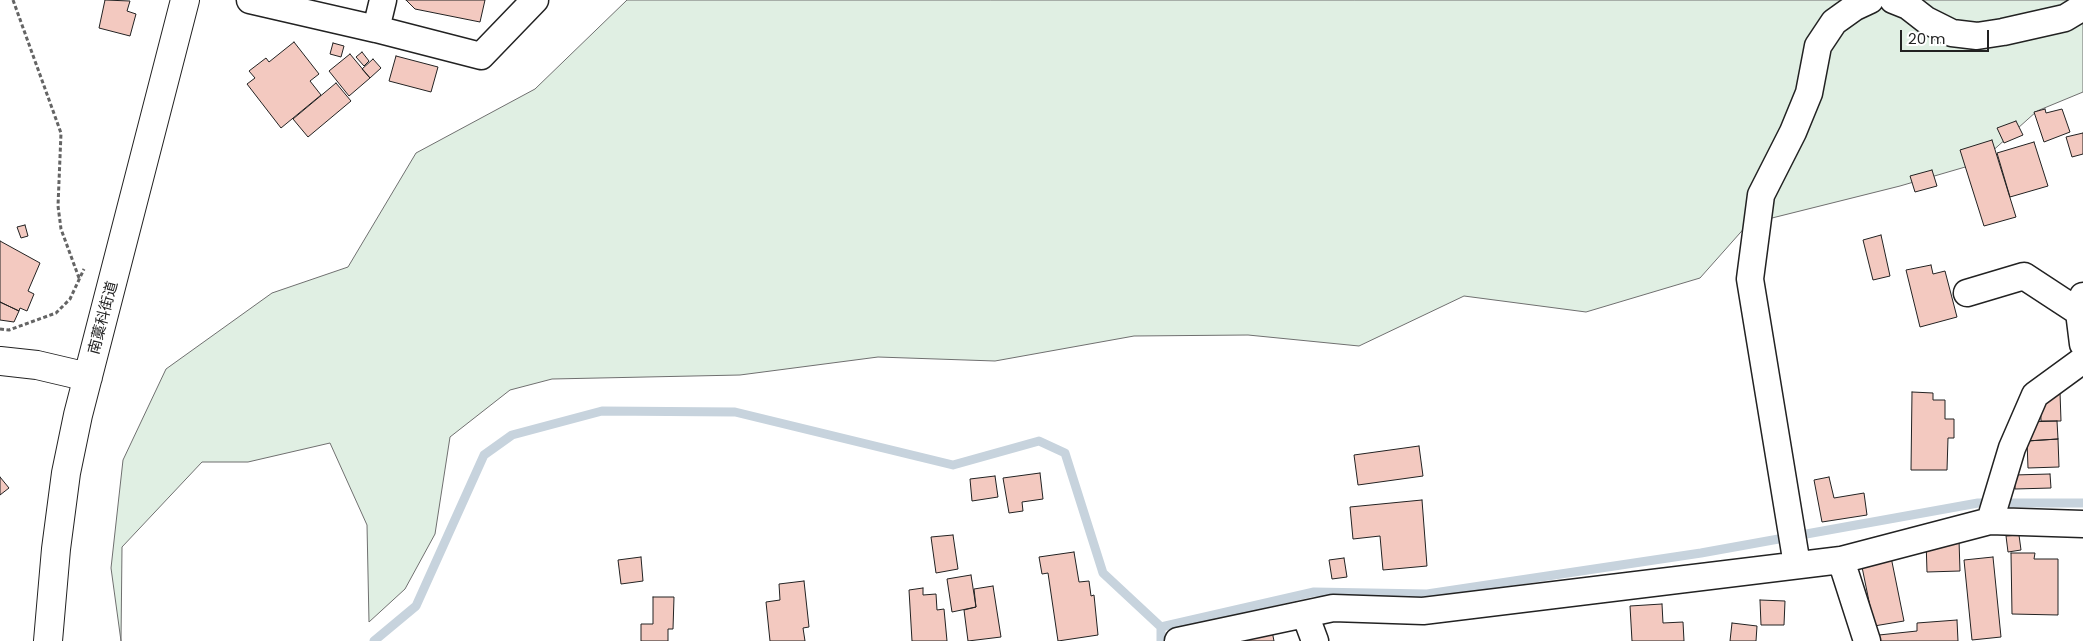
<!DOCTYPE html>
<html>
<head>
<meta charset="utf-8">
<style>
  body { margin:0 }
  #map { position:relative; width:2083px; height:641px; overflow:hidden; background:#fff; font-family:Poppins,sans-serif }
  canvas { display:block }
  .scale { position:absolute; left:1900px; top:30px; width:89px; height:22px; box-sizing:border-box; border:2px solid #222; border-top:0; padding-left:6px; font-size:15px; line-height:18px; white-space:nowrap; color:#222; -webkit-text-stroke:4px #fff; paint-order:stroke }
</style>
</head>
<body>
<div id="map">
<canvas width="2083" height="641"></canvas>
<div class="scale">20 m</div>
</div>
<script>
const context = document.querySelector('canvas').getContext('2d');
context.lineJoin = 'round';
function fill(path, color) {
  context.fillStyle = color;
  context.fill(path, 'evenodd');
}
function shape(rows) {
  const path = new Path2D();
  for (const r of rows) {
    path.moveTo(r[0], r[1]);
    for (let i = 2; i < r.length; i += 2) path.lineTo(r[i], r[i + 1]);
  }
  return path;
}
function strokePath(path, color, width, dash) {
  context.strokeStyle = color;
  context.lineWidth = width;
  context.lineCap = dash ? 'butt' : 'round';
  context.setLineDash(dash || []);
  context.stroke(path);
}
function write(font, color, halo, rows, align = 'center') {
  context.font = font + ' Poppins,"Noto Sans JP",sans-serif';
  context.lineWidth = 4;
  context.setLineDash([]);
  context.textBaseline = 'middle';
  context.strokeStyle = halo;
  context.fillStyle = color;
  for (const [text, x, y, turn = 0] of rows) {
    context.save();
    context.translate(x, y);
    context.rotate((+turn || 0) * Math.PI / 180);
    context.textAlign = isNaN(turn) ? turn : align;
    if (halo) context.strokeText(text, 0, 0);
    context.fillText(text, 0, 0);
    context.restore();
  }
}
const green = shape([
  [627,0,2083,0,2083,92,2037,111,1979,163,1900,186,1748,224,1700,278,1586,312,1464,296,1359,346,1248,335,1134,336,995,361,878,357,740,375,552,379,510,390,450,437,435,534,405,589,369,622,367,525,330,443,248,462,202,462,122,547,121,641,111,568,123,460,166,369,272,293,348,267,416,153,535,89,627,0]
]);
fill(green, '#e0efe3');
strokePath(green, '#6f6f6f', 1);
strokePath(shape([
  [1161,627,1314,592,1427,594,1701,553,1978,503,2083,503],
  [374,641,416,606,484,455,512,435,602,411,735,412,953,465,1039,441,1065,453,1103,573,1161,627,1161,641]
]), '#c7d3dd', 9);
const building = shape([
  [105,0,130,1,127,11,136,14,130,36,99,28,105,0],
  [406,0,485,0,480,22,415,9,406,0],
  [294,42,319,74,310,81,321,95,281,128,247,84,255,78,249,71,266,58,269,62,294,42],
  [333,43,344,46,341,57,330,54,333,43],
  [362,52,369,61,364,66,356,57,362,52],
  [350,54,370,78,349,96,329,71,350,54],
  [396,56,438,67,431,92,389,81,396,56],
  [373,59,381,68,370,78,362,69,373,59],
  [336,83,351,101,308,137,293,119,336,83],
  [2045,109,2046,113,2062,109,2070,132,2044,142,2034,112,2045,109],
  [2016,121,2023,135,2004,143,1997,128,2016,121],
  [2083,133,2083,154,2072,157,2066,137,2083,133],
  [1992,140,2016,217,1984,226,1960,150,1992,140],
  [2034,142,2048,186,2010,197,1997,153,2034,142],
  [1932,170,1937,186,1915,192,1910,176,1932,170],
  [25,225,28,236,21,238,17,227,25,225],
  [1881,235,1890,276,1873,280,1863,240,1881,235],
  [0,241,40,263,28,291,34,294,27,311,20,308,19,311,0,302,0,241],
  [1931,265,1933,274,1945,271,1957,317,1920,327,1906,270,1931,265],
  [0,302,19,311,14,322,0,320,0,302],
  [1912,392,1933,393,1933,400,1945,400,1945,419,1954,419,1954,438,1948,438,1947,470,1911,470,1912,392],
  [2060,392,2061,421,2041,421,2040,394,2060,392],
  [2057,421,2058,439,2027,441,2026,422,2057,421],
  [2058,439,2059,467,2028,468,2027,441,2058,439],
  [1419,446,1423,476,1358,485,1354,455,1419,446],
  [1040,473,1043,499,1022,502,1023,511,1009,513,1003,478,1040,473],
  [2050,474,2051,488,2015,489,2014,475,2050,474],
  [995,476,998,497,972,501,970,479,995,476],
  [0,477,9,488,0,495,0,477],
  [1829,477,1834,498,1864,493,1867,515,1822,522,1814,480,1829,477],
  [1422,500,1427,566,1383,570,1380,536,1353,539,1350,507,1422,500],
  [953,535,958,569,936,573,931,537,953,535],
  [2019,535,2021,550,2008,552,2006,536,2019,535],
  [1926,540,1959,540,1960,571,1927,572,1926,540],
  [1074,552,1079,582,1089,581,1091,596,1094,595,1098,635,1058,641,1048,573,1042,574,1039,557,1074,552],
  [2011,553,2035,553,2034,559,2058,559,2058,615,2012,614,2011,553],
  [641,557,643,581,621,584,618,560,641,557],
  [1891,557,1904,621,1874,626,1861,562,1891,557],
  [1993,557,2001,637,1972,640,1964,560,1993,557],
  [1344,558,1347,577,1332,579,1329,560,1344,558],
  [971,575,976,607,952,612,947,579,971,575],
  [804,581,809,627,803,628,805,641,770,641,766,602,780,600,779,584,804,581],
  [993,586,1001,637,968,641,964,610,976,607,974,589,993,586],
  [923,588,923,595,936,594,937,610,944,609,947,641,912,641,909,590,923,588],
  [653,597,674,597,673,629,668,629,668,641,641,641,641,624,653,624,653,597],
  [1760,600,1785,601,1784,625,1761,625,1760,600],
  [1662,604,1663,623,1683,622,1684,641,1632,641,1630,606,1662,604],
  [1957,620,1958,641,1879,641,1879,635,1917,631,1917,623,1957,620],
  [1732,623,1757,626,1756,641,1730,641,1732,623],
  [1271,626,1274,641,1234,641,1271,626]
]);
fill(building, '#f3c9c0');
strokePath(building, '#222', 1);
const street = shape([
  [250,0,376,29,481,56,535,0],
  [1893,0,1908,6,1926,20,1952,33,1977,36,2003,32,2065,18,2083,7],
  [376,29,383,0],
  [1967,293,2024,276,2079,312],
  [2083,296,2079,312,2083,344],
  [1990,521,2012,448,2035,395,2083,360],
  [1841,560,1867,641],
  [1797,565,1750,279,1761,195,1793,132,1809,93,1818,46,1834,22,1855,7,1870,0],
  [1305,614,1315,641],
  [1178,641,1333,608,1423,611,1841,560,1990,521,2083,524]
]);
const secondary = shape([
  [0,361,37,365,88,377],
  [48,641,56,549,66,473,78,415,185,0]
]);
strokePath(street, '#222', 29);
strokePath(secondary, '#222', 30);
strokePath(shape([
  [13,0,61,133,58,206,61,229,79,278],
  [0,329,9,330,56,313,70,299,84,269]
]), '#646464', 3, [4, 2.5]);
strokePath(street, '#fff', 26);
strokePath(secondary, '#fff', 28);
write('15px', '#222', '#fff', [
  ["南藁科街道",104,318,-75]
]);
</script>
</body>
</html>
